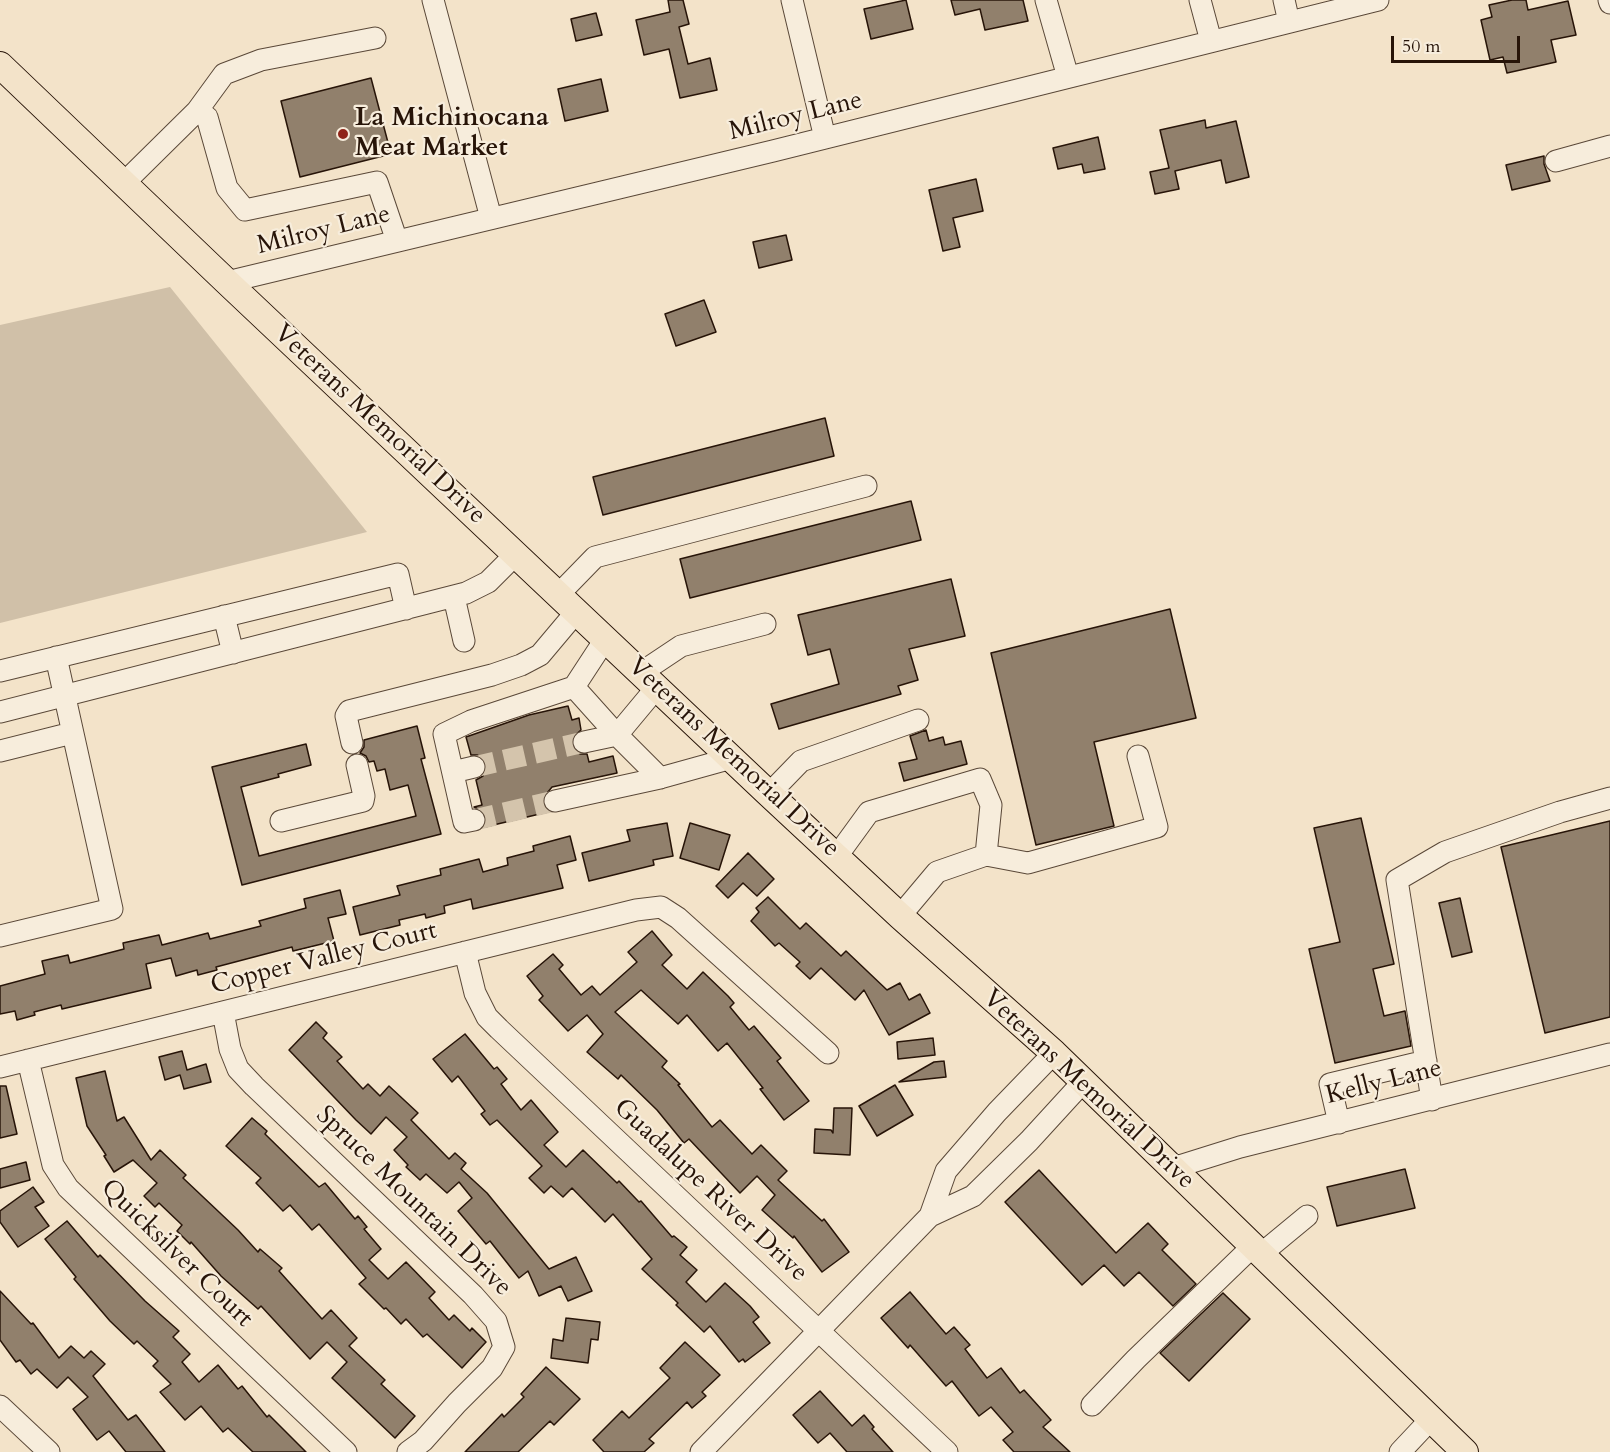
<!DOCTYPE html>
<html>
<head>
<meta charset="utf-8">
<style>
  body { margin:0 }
  #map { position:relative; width:1610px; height:1452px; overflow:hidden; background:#f3e3c9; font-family:Cardo,serif }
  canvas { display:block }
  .scale { position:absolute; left:1391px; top:36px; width:129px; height:27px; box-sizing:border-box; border:3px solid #271408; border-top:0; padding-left:8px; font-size:18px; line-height:21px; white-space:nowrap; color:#271408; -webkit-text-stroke:4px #f7eddc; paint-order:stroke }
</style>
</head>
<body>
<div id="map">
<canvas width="1610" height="1452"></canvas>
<div class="scale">50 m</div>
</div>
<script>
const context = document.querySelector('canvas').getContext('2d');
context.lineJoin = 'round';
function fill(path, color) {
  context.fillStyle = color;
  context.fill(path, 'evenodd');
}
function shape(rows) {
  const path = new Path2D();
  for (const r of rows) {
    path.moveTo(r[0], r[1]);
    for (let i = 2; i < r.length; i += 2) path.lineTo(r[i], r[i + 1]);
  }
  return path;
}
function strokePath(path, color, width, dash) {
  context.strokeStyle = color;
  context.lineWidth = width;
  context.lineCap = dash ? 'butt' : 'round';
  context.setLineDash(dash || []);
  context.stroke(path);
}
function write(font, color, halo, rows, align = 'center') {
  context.font = font + ' Cardo,serif';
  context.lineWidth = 4.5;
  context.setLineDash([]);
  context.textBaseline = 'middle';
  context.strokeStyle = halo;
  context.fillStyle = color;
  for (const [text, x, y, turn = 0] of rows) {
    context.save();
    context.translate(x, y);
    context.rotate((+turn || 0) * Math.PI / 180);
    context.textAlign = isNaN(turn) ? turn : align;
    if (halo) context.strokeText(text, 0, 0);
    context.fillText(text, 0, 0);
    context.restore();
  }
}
fill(shape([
  [170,287,367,532,0,623,0,325]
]), '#d0c0a8');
const building = shape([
  [668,0,683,0,689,24,679,27,688,64,710,58,717,90,680,98,669,49,644,55,636,20,670,12,668,0],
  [906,0,913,29,871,39,864,9,906,0],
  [951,0,1023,0,1028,21,985,30,980,9,955,15,951,0],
  [1512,0,1526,0,1528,10,1568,1,1576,35,1551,40,1556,62,1507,73,1503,57,1490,60,1481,20,1492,17,1489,5,1512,0],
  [596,13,602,35,576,41,571,19,596,13],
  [371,78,391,154,300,177,281,101,371,78],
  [601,79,608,111,565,121,558,89,601,79],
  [1205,120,1206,128,1236,121,1249,177,1226,183,1221,160,1175,171,1179,189,1155,194,1150,172,1169,168,1160,130,1205,120],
  [1098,137,1105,169,1084,173,1082,164,1058,169,1053,148,1098,137],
  [1544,156,1544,164,1550,181,1512,190,1506,165,1544,156],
  [976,179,983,211,953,218,960,247,943,251,929,190,976,179],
  [786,235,792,260,759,268,753,242,786,235],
  [704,300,716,332,676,346,665,314,704,300],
  [825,418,834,456,603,515,593,477,825,418],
  [911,501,921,540,690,598,680,559,911,501],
  [951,579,965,636,909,649,918,680,898,686,901,694,779,729,771,704,839,684,830,649,808,655,798,615,951,579],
  [1170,609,1196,718,1094,742,1114,826,1036,845,991,653,1170,609],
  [568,706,572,720,579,718,581,730,572,738,571,744,574,750,580,754,587,754,589,762,613,756,617,773,552,787,543,798,543,804,548,812,485,827,487,818,484,812,474,807,482,805,476,780,483,776,486,765,483,758,477,755,471,755,466,737,529,715,568,706],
  [417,726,425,758,421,759,441,834,242,885,212,767,306,744,311,765,278,774,279,777,241,787,259,856,416,816,408,785,390,790,385,769,377,771,374,761,369,762,366,756,360,753,364,747,364,740,417,726],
  [926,730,929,741,943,737,945,745,961,741,967,764,904,781,899,763,917,759,910,736,926,730],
  [1361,818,1394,964,1373,969,1384,1016,1405,1011,1411,1046,1335,1063,1309,949,1340,942,1314,828,1361,818],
  [1610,821,1610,1017,1545,1033,1501,847,1610,821],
  [667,823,673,856,653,860,654,865,589,881,582,853,630,841,627,830,667,823],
  [690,823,730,835,719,870,680,858,690,823],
  [570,836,576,860,557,865,563,888,473,909,471,899,444,906,445,913,426,918,425,914,399,920,400,925,360,935,353,907,400,895,397,886,441,875,440,869,479,859,483,872,508,865,507,858,534,851,533,846,570,836],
  [748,853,774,879,757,896,743,883,728,898,716,886,748,853],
  [340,890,346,914,328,918,334,941,293,951,292,947,216,967,217,970,198,975,197,970,176,976,171,958,146,964,151,988,62,1009,61,1005,34,1012,35,1015,17,1020,15,1011,0,1014,0,986,45,974,42,961,68,955,70,963,124,949,123,943,159,935,162,945,208,933,210,939,261,926,259,921,306,908,304,899,340,890],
  [768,897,800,929,806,923,841,956,846,951,887,990,900,983,909,1000,920,994,930,1013,889,1035,864,990,855,1000,821,968,810,979,796,966,800,962,779,943,775,946,751,921,759,912,756,908,768,897],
  [1460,898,1472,952,1452,957,1439,903,1460,898],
  [652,931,672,955,662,965,687,989,703,972,728,996,734,1003,730,1007,749,1030,754,1026,781,1058,777,1061,809,1101,784,1120,760,1089,763,1088,727,1043,718,1051,687,1015,678,1024,641,990,615,1012,667,1061,662,1067,680,1084,678,1085,712,1127,720,1120,752,1154,761,1145,787,1171,778,1180,822,1221,824,1219,849,1252,822,1272,794,1236,793,1238,762,1210,775,1195,757,1176,740,1193,689,1139,684,1143,657,1110,621,1075,618,1079,587,1052,603,1034,587,1015,568,1031,539,1000,543,996,527,976,553,954,563,965,559,969,581,995,592,986,600,995,637,962,628,952,652,931],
  [316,1022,327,1033,323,1038,342,1057,337,1061,363,1089,368,1084,380,1096,389,1086,418,1113,411,1120,449,1159,455,1153,466,1163,461,1169,487,1193,549,1269,576,1257,592,1291,568,1301,561,1286,539,1296,528,1271,519,1278,490,1241,486,1244,458,1211,472,1198,459,1182,447,1193,426,1174,420,1180,406,1167,408,1165,394,1150,407,1137,386,1117,371,1134,356,1120,289,1050,316,1022],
  [465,1034,494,1069,497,1067,507,1079,501,1084,521,1110,531,1100,558,1132,544,1145,566,1167,583,1150,617,1183,619,1181,639,1202,641,1201,672,1237,674,1236,687,1247,680,1255,697,1270,686,1282,706,1302,725,1283,750,1306,759,1317,753,1322,770,1343,745,1362,743,1359,739,1362,710,1326,704,1332,676,1305,678,1303,642,1269,652,1259,613,1214,605,1222,572,1188,563,1197,551,1186,544,1193,529,1178,542,1166,497,1120,490,1125,481,1114,485,1111,458,1076,452,1082,433,1059,465,1034],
  [933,1038,935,1055,898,1059,897,1042,933,1038],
  [182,1051,187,1070,206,1064,211,1082,184,1089,180,1075,165,1080,159,1057,182,1051],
  [944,1061,946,1077,899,1082,934,1062,944,1061],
  [105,1071,117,1121,124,1117,151,1160,160,1150,186,1175,183,1178,238,1230,258,1252,260,1249,282,1268,279,1271,322,1319,331,1310,357,1338,349,1346,385,1380,381,1384,415,1416,395,1438,332,1378,347,1362,327,1342,310,1359,261,1306,258,1309,221,1276,191,1242,190,1244,177,1231,182,1225,159,1203,155,1207,144,1196,157,1183,133,1160,114,1172,104,1156,106,1155,87,1126,76,1078,105,1071],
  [895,1085,913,1115,877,1136,859,1106,895,1085],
  [0,1086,6,1086,17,1134,0,1138,0,1086],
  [834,1108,852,1108,850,1155,814,1153,815,1129,831,1130,833,1133,834,1108],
  [252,1118,267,1131,265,1134,319,1187,325,1183,355,1219,358,1216,367,1227,364,1229,381,1249,369,1260,388,1279,406,1262,435,1292,429,1298,449,1320,454,1315,470,1331,472,1328,486,1342,462,1368,427,1334,423,1337,406,1319,401,1324,386,1308,384,1309,359,1284,366,1278,319,1224,312,1230,290,1205,283,1211,256,1183,261,1178,226,1146,252,1118],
  [26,1162,30,1180,0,1188,0,1169,26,1162],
  [1405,1169,1415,1208,1337,1226,1327,1187,1405,1169],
  [1039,1170,1116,1253,1148,1223,1168,1244,1162,1250,1196,1284,1173,1306,1139,1272,1124,1286,1104,1265,1082,1285,1005,1202,1039,1170],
  [33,1187,44,1202,35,1207,49,1226,18,1247,0,1222,0,1211,33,1187],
  [67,1221,98,1257,100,1255,145,1301,179,1331,173,1337,190,1354,182,1362,199,1382,218,1365,238,1389,242,1386,267,1417,269,1415,306,1452,253,1452,228,1428,223,1432,201,1406,185,1420,160,1392,171,1384,153,1366,158,1361,137,1341,134,1344,110,1321,74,1279,76,1277,45,1239,67,1221],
  [0,1291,31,1324,33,1323,59,1358,71,1346,84,1358,91,1351,105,1364,93,1376,128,1420,136,1415,165,1452,126,1452,109,1431,97,1440,73,1409,88,1397,68,1377,57,1388,37,1369,31,1374,20,1360,16,1362,0,1340,0,1291],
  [910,1292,946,1334,954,1327,970,1345,965,1349,987,1378,1001,1368,1020,1393,1024,1390,1051,1420,1043,1427,1070,1452,1014,1452,1003,1440,1013,1432,991,1407,979,1416,952,1381,946,1386,910,1345,908,1348,881,1318,910,1292],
  [1223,1293,1250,1319,1189,1381,1160,1353,1223,1293],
  [566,1318,600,1322,598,1340,591,1339,588,1363,551,1358,553,1339,563,1341,566,1318],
  [685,1342,720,1375,702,1392,706,1396,692,1408,687,1402,649,1439,654,1443,644,1452,604,1452,593,1440,622,1411,629,1418,670,1378,660,1368,685,1342],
  [546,1367,580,1399,554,1425,550,1421,518,1452,465,1452,502,1414,504,1417,524,1397,521,1394,546,1367],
  [820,1391,852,1426,864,1415,874,1427,872,1429,893,1452,847,1452,830,1433,818,1443,793,1415,820,1391]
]);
fill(building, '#91806c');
strokePath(building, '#271408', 1.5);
strokePath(shape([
  [474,767,584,742],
  [474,820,555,801]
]), '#d4c4ac', 21, [21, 10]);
const minor = shape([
  [433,0,491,218],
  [792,0,825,138],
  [1046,0,1068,77],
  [1200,0,1211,41],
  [1284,0,1289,22],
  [1609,0,1610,3],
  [197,111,224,74,261,60,375,38],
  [1556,161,1610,146],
  [123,184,197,111,207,117,227,188,245,210,377,182,397,241],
  [227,282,773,151,1378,0],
  [559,594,595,557,866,486],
  [454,597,464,641],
  [224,616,233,653],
  [0,671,398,574,406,609],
  [642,672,681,646,765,624],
  [574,687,617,735,657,687],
  [0,712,466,593,488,582,516,554],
  [584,742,617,735,660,778],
  [352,743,346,716,349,711,492,675,521,665,540,655,577,611],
  [0,751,72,733],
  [453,772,474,767],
  [769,794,801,761,918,720],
  [555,801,660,778,732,758],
  [474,820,464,822,444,734,471,721,574,687,606,638],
  [281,821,363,801,364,796,357,765],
  [837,856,869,812,980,779,991,805,986,855],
  [900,916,937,872,986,855,1028,863,1157,827,1138,756],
  [0,936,112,909,56,657],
  [465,952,475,993,487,1017,499,1029,947,1452],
  [223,1012,230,1049,238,1069,254,1086,473,1295,496,1321,504,1347,492,1368,457,1403,423,1441,408,1452],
  [28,1060,53,1165,68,1188,346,1452],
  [0,1067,636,910,661,907,678,918,828,1053],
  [1432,1100,1397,880,1445,852,1560,812,1610,798],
  [1339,1123,1330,1084,1426,1061],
  [1173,1168,1240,1147,1610,1054],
  [930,1216,946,1171,997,1112,1054,1053],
  [1261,1254,1307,1216],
  [1092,1405,1136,1359,1253,1246],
  [0,1406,49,1452],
  [701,1452,930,1216,973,1196,1029,1141,1083,1082],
  [1400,1452,1431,1419]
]);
const major = shape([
  [0,65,227,282,769,794,900,916,1054,1053,1465,1452]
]);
strokePath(minor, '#5a4838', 23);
strokePath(major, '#271408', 28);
strokePath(minor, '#f7eddc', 21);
strokePath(major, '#f3e3c9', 26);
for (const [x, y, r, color] of [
  [343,134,6,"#8f2418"]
]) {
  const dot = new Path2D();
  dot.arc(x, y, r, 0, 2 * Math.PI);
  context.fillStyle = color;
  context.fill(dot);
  strokePath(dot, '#f7eddc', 2);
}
write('26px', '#271408', '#f7eddc', [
  ["Milroy Lane",796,117,-14],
  ["Milroy Lane",324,231,-14],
  ["Veterans Memorial Drive",379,425,43],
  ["Veterans Memorial Drive",733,758,43],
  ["Copper Valley Court",324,959,-14],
  ["Kelly Lane",1384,1083,-14],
  ["Veterans Memorial Drive",1088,1090,43],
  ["Guadalupe River Drive",710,1191,43],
  ["Spruce Mountain Drive",413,1202,44],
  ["Quicksilver Court",176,1254,44]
]);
write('bold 26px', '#271408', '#f7eddc', [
  ["La Michinocana",355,119],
  ["Meat Market",355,149]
], 'left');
</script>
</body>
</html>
